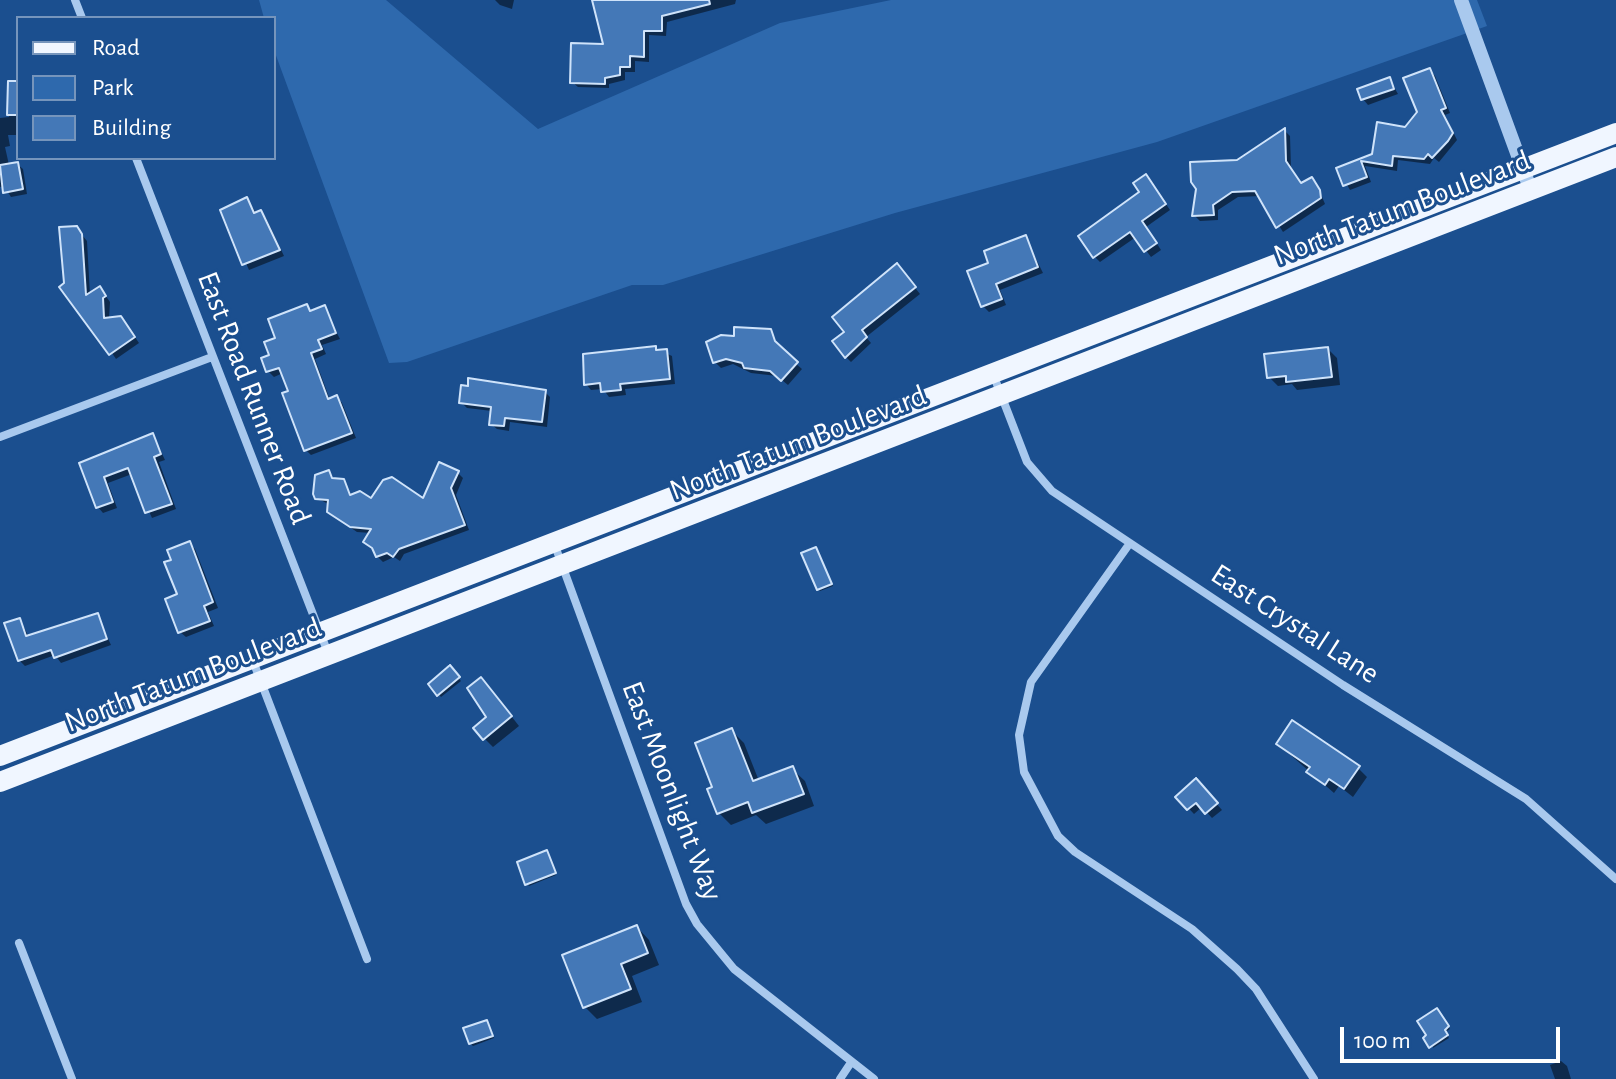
<!DOCTYPE html>
<html>
<head>
<meta charset="utf-8">
<style>
  body { margin:0 }
  #map { position:relative; width:1616px; height:1079px; overflow:hidden; background:#1b4f8f; font-family:"Alegreya Sans",sans-serif }
  canvas { display:block }
  .legend { position:absolute; left:16px; top:16px; width:260px; height:144px; box-sizing:border-box; background:#1b4f8f; border:2px solid #7695bc; margin:0; padding:10px 14px; list-style:none; font-size:24px; color:#fff }
  .legend li { display:flex; align-items:center; gap:16px; height:40px }
  .legend b { width:40px; border:2px solid #7695bc }
  .scale { position:absolute; left:1340px; top:1027px; width:220px; height:36px; box-sizing:border-box; border:4px solid #fff; border-top:0; padding-left:10px; font-size:24px; line-height:28px; white-space:nowrap; color:#fff; -webkit-text-stroke:6px #1b4f8f; paint-order:stroke }
</style>
</head>
<body>
<div id="map">
<canvas width="1616" height="1079"></canvas>
<ul class="legend">
<li><b style="height:10px;background:#f0f6ff"></b>Road</li>
<li><b style="height:22px;background:#2e69ad"></b>Park</li>
<li><b style="height:22px;background:#4478b7"></b>Building</li>
</ul>
<div class="scale">100 m</div>
</div>
<script>
const context = document.querySelector('canvas').getContext('2d');
context.lineJoin = 'round';
function fill(path, color) {
  context.fillStyle = color;
  context.fill(path, 'evenodd');
}
function shape(rows) {
  const path = new Path2D();
  for (const r of rows) {
    path.moveTo(r[0], r[1]);
    for (let i = 2; i < r.length; i += 2) path.lineTo(r[i], r[i + 1]);
  }
  return path;
}
function strokePath(path, color, width, dash) {
  context.strokeStyle = color;
  context.lineWidth = width;
  context.lineCap = dash ? 'butt' : 'round';
  context.setLineDash(dash || []);
  context.stroke(path);
}
function write(font, color, halo, rows, align = 'center') {
  context.font = font + ' "Alegreya Sans",sans-serif';
  context.lineWidth = 6;
  context.setLineDash([]);
  context.textBaseline = 'middle';
  context.strokeStyle = halo;
  context.fillStyle = color;
  for (const [text, x, y, turn = 0] of rows) {
    context.save();
    context.translate(x, y);
    context.rotate((+turn || 0) * Math.PI / 180);
    context.textAlign = isNaN(turn) ? turn : align;
    if (halo) context.strokeText(text, 0, 0);
    context.fillText(text, 0, 0);
    context.restore();
  }
}
fill(shape([
  [259,0,386,0,538,129,780,23,891,0,1477,0,1487,26,1157,142,895,213,663,285,632,285,407,362,389,363,274,50,274,18,264,18]
]), '#2e69ad');
fill(shape([
  [495,0,514,0,512,9,500,5],
  [599,0,736,0,735,4,667,22,666,36,649,35,649,62,635,61,635,72,625,72,625,80,609,84,609,88,578,87,572,82,606,46],
  [1430,70,1435,76,1450,113,1445,115,1457,140,1439,162,1434,158,1430,164,1398,160,1397,171,1365,166,1371,182,1350,190,1338,169,1374,155,1406,129,1419,113],
  [1390,80,1398,94,1368,105,1363,99],
  [10,95,18,95,18,135,8,135,10,146,5,147,9,165,17,164,23,169,27,194,11,197,4,186,0,187,0,118,9,117],
  [1285,131,1290,136,1291,168,1302,185,1311,179,1317,185,1325,204,1283,232,1260,196,1238,197,1218,210,1218,220,1200,221,1194,215,1237,162],
  [1151,182,1170,210,1146,227,1161,250,1151,257,1136,237,1100,262,1095,257],
  [247,199,257,214,261,212,266,218,284,256,249,270,223,211],
  [76,228,87,241,90,295,100,288,110,302,109,319,126,324,139,343,116,359,66,284],
  [1025,237,1043,273,1000,290,1006,305,989,312,983,306,991,264],
  [902,271,920,294,866,337,871,343,851,362,846,357,847,332],
  [307,306,312,312,324,308,340,339,322,345,326,354,315,359,330,400,337,397,342,403,356,438,311,455,306,450,283,373,274,377,268,371,277,339],
  [770,331,779,349,802,369,788,385,777,376,751,373,733,364,721,368,715,362,736,338],
  [655,348,672,356,675,384,625,389,626,395,609,397,603,389,591,390,586,384],
  [1328,349,1337,358,1340,385,1297,390,1292,384,1278,386,1269,377],
  [545,392,550,397,547,427,510,422,509,431,497,429,491,424,492,411,467,408,461,402],
  [153,435,165,460,159,462,176,509,152,518,132,474,108,483,117,508,103,513,98,507,82,464],
  [328,472,335,480,343,481,352,496,372,501,424,501,458,473,463,478,456,495,469,530,404,554,400,561,394,557,383,562,377,556,371,533,357,532,335,517,330,505,317,498],
  [189,543,195,549,218,608,208,612,214,626,186,637,180,632,173,561],
  [816,549,833,586,820,591,818,589],
  [97,615,111,645,61,663,55,655,25,666,19,660,20,620,29,637],
  [450,668,461,681,441,697,430,684],
  [490,689,519,726,493,747,484,738],
  [732,731,744,743,759,781,792,769,805,781,814,806,766,824,756,815,731,825,719,813,714,788],
  [1278,744,1358,768,1367,777,1353,797,1339,786,1334,793],
  [1201,786,1222,810,1212,818,1202,807,1194,814,1178,797],
  [549,855,556,875,529,886,527,883],
  [637,927,649,940,659,965,632,976,642,1002,597,1019,585,1007],
  [1439,1012,1450,1029,1445,1032,1449,1038,1433,1048],
  [486,1022,494,1038,473,1046,470,1043],
  [1561,1061,1567,1066,1571,1079,1555,1079,1550,1065]
]), '#0007');
const building = shape([
  [592,0,709,0,710,4,662,16,662,31,644,31,644,57,630,56,630,67,620,67,620,75,605,78,605,84,570,83,571,43,603,44,592,0],
  [1430,68,1446,108,1441,110,1453,133,1448,141,1432,158,1428,154,1424,159,1393,156,1392,166,1361,161,1367,177,1343,186,1336,168,1372,154,1377,122,1405,127,1417,112,1403,78,1430,68],
  [1390,77,1394,89,1361,100,1357,89,1390,77],
  [8,81,18,81,18,115,7,115,8,81],
  [1285,128,1286,161,1301,183,1312,177,1320,190,1321,198,1276,228,1255,191,1232,192,1213,205,1214,215,1192,216,1196,189,1191,182,1190,162,1237,160,1285,128],
  [18,162,23,189,3,193,0,165,18,162],
  [1146,174,1166,204,1142,221,1157,243,1144,252,1130,232,1093,258,1078,236,1139,192,1133,183,1146,174],
  [247,197,254,213,261,210,280,250,242,265,220,210,247,197],
  [77,226,82,234,86,295,100,286,106,296,103,298,104,318,121,316,135,337,109,355,59,287,64,283,59,227,77,226],
  [1026,235,1038,267,996,284,1002,299,981,307,967,271,988,263,984,251,1026,235],
  [897,263,916,287,862,330,867,337,845,358,832,341,844,332,832,317,897,263],
  [307,304,310,311,325,305,336,333,318,340,322,349,311,353,328,399,337,395,352,433,304,451,282,393,288,391,279,368,266,372,261,358,269,355,264,342,275,338,268,319,307,304],
  [734,327,771,329,775,341,798,362,781,381,770,371,744,368,742,363,726,359,713,363,706,342,721,335,734,336,734,327],
  [656,346,656,350,667,349,670,379,620,384,621,390,601,392,600,383,584,385,583,354,656,346],
  [1328,347,1332,377,1286,382,1286,376,1267,378,1264,354,1328,347],
  [468,378,546,390,542,422,505,418,504,426,489,425,491,407,459,403,461,385,468,386,468,378],
  [153,433,161,454,154,457,172,504,145,513,128,468,104,477,113,502,96,508,79,463,153,433],
  [439,462,459,471,451,488,465,525,399,549,393,557,387,553,376,557,372,548,363,542,371,529,350,527,327,512,328,500,315,499,313,494,315,475,329,470,332,478,344,479,350,495,360,491,371,498,383,480,392,477,423,498,439,462],
  [190,541,213,602,204,606,210,621,178,633,165,599,177,594,164,562,171,560,167,550,190,541],
  [816,547,832,584,817,590,801,553,816,547],
  [98,613,107,639,54,658,51,650,18,661,4,623,20,618,26,636,98,613],
  [450,665,460,677,437,696,428,684,450,665],
  [481,677,512,716,483,740,473,728,486,717,467,688,481,677],
  [1292,720,1360,766,1344,789,1329,779,1325,785,1306,772,1310,767,1276,744,1292,720],
  [732,728,753,781,793,766,804,794,752,813,748,802,717,814,707,789,712,787,695,743,732,728],
  [1196,778,1218,803,1205,814,1196,803,1187,810,1175,797,1196,778],
  [547,850,556,873,525,885,517,862,547,850],
  [637,925,648,953,621,964,631,989,583,1008,562,955,637,925],
  [1437,1008,1449,1026,1445,1030,1448,1035,1429,1048,1423,1038,1426,1035,1417,1021,1437,1008],
  [487,1020,493,1036,469,1044,463,1028,487,1020]
]);
fill(building, '#4478b7');
strokePath(building, '#cfe3fa', 2);
strokePath(shape([
  [75,0,82,18],
  [136,158,328,653],
  [993,374,1027,462,1052,491,1343,685,1526,799,1616,879],
  [0,437,212,357],
  [554,543,686,904,697,924,734,969,874,1079],
  [1130,543,1031,682,1019,735,1024,772,1058,836,1075,852,1192,929,1237,969,1256,989,1314,1079],
  [253,661,367,959],
  [19,943,72,1079],
  [840,1079,850,1064]
]), '#a9c9ee', 8);
strokePath(shape([
  [1461,0,1531,191]
]), '#a9c9ee', 14);
strokePath(shape([
  [0,756,1616,133],
  [0,782,1616,157]
]), '#f0f6ff', 20);
write('30px', '#fff', '#1b4f8f', [
  ["North Tatum Boulevard",1402,208,-21],
  ["East Road Runner Road",254,398,69],
  ["North Tatum Boulevard",798,443,-21],
  ["East Crystal Lane",1295,624,33],
  ["North Tatum Boulevard",193,675,-21],
  ["East Moonlight Way",672,791,69]
]);
</script>
</body>
</html>
